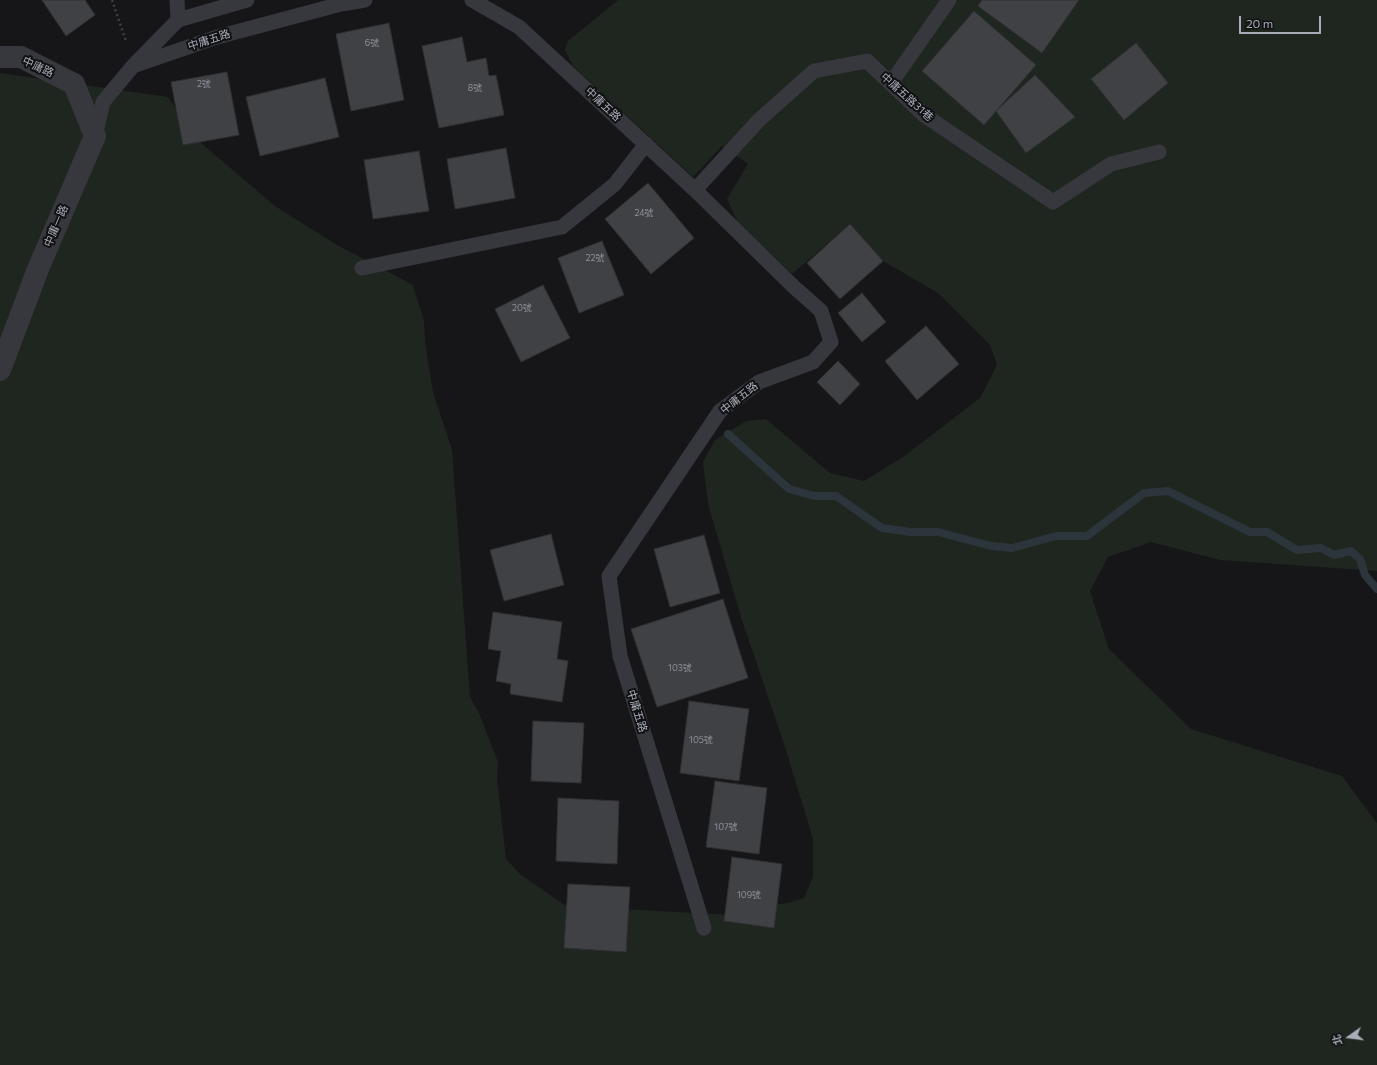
<!DOCTYPE html>
<html>
<head>
<meta charset="utf-8">
<style>
  body { margin:0 }
  #map { position:relative; width:1377px; height:1065px; overflow:hidden; background:#161618; font-family:Commissioner,"Noto Sans TC",sans-serif }
  canvas { display:block }
  .north { position:absolute; left:1329px; top:1017px; width:40px; height:40px; -webkit-text-stroke:3px #111113; paint-order:stroke; rotate:256deg; font-size:11px; font-weight:700; line-height:16px; text-align:center; color:#a8adb8 }
  .north::after { content:''; display:block; margin:auto; width:14px; height:18px; background:#a8adb8; clip-path:polygon(50% 0,100% 100%,50% 72%,0 100%) }
  .scale { position:absolute; left:1239px; top:16px; width:82px; height:18px; box-sizing:border-box; border:2px solid #a8adb8; border-top:0; padding-left:5px; font-size:12px; line-height:14px; white-space:nowrap; color:#a8adb8; -webkit-text-stroke:3px #111113; paint-order:stroke }
</style>
</head>
<body>
<div id="map">
<canvas width="1377" height="1065"></canvas>
<div class="north">北</div>
<div class="scale">20 m</div>
</div>
<script>
const context = document.querySelector('canvas').getContext('2d');
context.lineJoin = 'round';
function fill(path, color) {
  context.fillStyle = color;
  context.fill(path, 'evenodd');
}
function shape(rows) {
  const path = new Path2D();
  for (const r of rows) {
    path.moveTo(r[0], r[1]);
    for (let i = 2; i < r.length; i += 2) path.lineTo(r[i], r[i + 1]);
  }
  return path;
}
function strokePath(path, color, width, dash) {
  context.strokeStyle = color;
  context.lineWidth = width;
  context.lineCap = dash ? 'butt' : 'round';
  context.setLineDash(dash || []);
  context.stroke(path);
}
function write(font, color, halo, rows, align = 'center') {
  context.font = font + ' Commissioner,"Noto Sans TC",sans-serif';
  context.lineWidth = 4;
  context.setLineDash([]);
  context.textBaseline = 'middle';
  context.strokeStyle = halo;
  context.fillStyle = color;
  for (const [text, x, y, turn = 0] of rows) {
    context.save();
    context.translate(x, y);
    context.rotate((+turn || 0) * Math.PI / 180);
    context.textAlign = isNaN(turn) ? turn : align;
    if (halo) context.strokeText(text, 0, 0);
    context.fillText(text, 0, 0);
    context.restore();
  }
}
fill(shape([
  [618,0,1377,0,1377,571,1220,560,1151,542,1108,557,1090,591,1109,649,1191,729,1342,776,1377,823,1377,1065,0,1065,0,73,168,97,194,137,275,206,337,245,413,285,424,321,425,342,433,392,452,450,470,697,479,713,498,762,497,779,506,859,521,875,566,906,731,915,772,905,788,903,804,898,813,876,813,839,786,750,741,617,708,504,703,462,715,440,746,421,766,419,830,473,864,481,903,457,980,398,997,365,990,345,938,293,883,261,850,224,792,274,737,221,727,199,748,164,722,146,693,177,573,66,565,50,568,41]
]), '#1e261f');
strokePath(shape([
  [728,434,789,489,814,496,836,496,882,528,911,532,938,532,991,546,1012,548,1056,536,1087,536,1144,493,1168,491,1250,532,1267,532,1297,550,1321,548,1334,555,1351,551,1360,559,1365,575,1377,589]
]), '#2c353c', 8);
const building = shape([
  [42,0,85,0,95,15,66,36,42,0],
  [982,0,1079,0,1042,53,978,6,982,0],
  [974,11,1036,65,984,125,922,71,974,11],
  [389,23,404,100,351,111,336,34,389,23],
  [462,37,467,62,486,58,489,76,496,75,504,115,439,128,422,46,462,37],
  [1136,43,1168,83,1124,120,1091,79,1136,43],
  [227,72,239,135,183,145,171,82,227,72],
  [1035,75,1075,117,1026,153,996,111,1035,75],
  [325,78,339,137,260,156,246,97,325,78],
  [506,148,515,198,455,209,447,159,506,148],
  [419,151,429,211,373,219,364,160,419,151],
  [648,183,694,238,651,274,605,219,648,183],
  [850,224,883,261,840,299,807,263,850,224],
  [602,241,624,295,579,313,558,258,602,241],
  [543,285,570,338,521,362,495,309,543,285],
  [862,293,886,322,862,342,838,313,862,293],
  [926,326,959,364,917,400,885,361,926,326],
  [838,361,860,384,840,405,817,382,838,361],
  [551,534,564,585,504,601,490,550,551,534],
  [704,535,720,593,670,607,654,549,704,535],
  [723,599,748,678,657,707,631,629,723,599],
  [493,612,562,622,557,659,568,661,562,702,510,694,511,684,496,681,501,651,488,649,493,612],
  [689,701,749,709,739,781,680,773,689,701],
  [533,721,584,723,581,783,531,781,533,721],
  [715,781,767,788,759,854,706,847,715,781],
  [558,798,619,801,617,864,556,861,558,798],
  [732,857,782,864,774,928,724,921,732,857],
  [568,884,630,887,626,952,564,948,568,884]
]);
fill(building, '#404145');
strokePath(building, '#303034', 1);
strokePath(shape([
  [112,0,126,41]
]), '#3d3f44', 2.5, [2, 3]);
strokePath(shape([
  [177,0,178,20],
  [472,0,519,27,695,190,794,287,821,311,831,342,813,362,759,382,720,411,609,576,620,656,704,928],
  [135,64,178,20,247,0],
  [891,83,949,0],
  [95,136,103,102,133,66,217,37,341,4,365,0],
  [695,190,759,120,814,71,867,61,924,115,1053,202,1111,164,1159,152],
  [362,268,562,227,615,184,646,144]
]), '#37383d', 15);
strokePath(shape([
  [0,57,21,57,74,84,95,136,38,269,0,370]
]), '#37383d', 22);
write('9px', '#8e929b', null, [
  ["6號",372,43],
  ["2號",204,84],
  ["8號",475,88],
  ["24號",644,213],
  ["22號",595,258],
  ["20號",522,308],
  ["103號",680,668],
  ["105號",701,740],
  ["107號",726,827],
  ["109號",749,895]
]);
write('11px', '#a8adb8', '#111113', [
  ["中庸五路",209,40,-18],
  ["中庸路",38,67,25],
  ["中庸五路31巷",907,97,42],
  ["中庸五路",603,104,43],
  ["中庸一路",56,226,-67],
  ["中庸五路",739,398,-38],
  ["中庸五路",637,711,73]
]);
</script>
</body>
</html>
